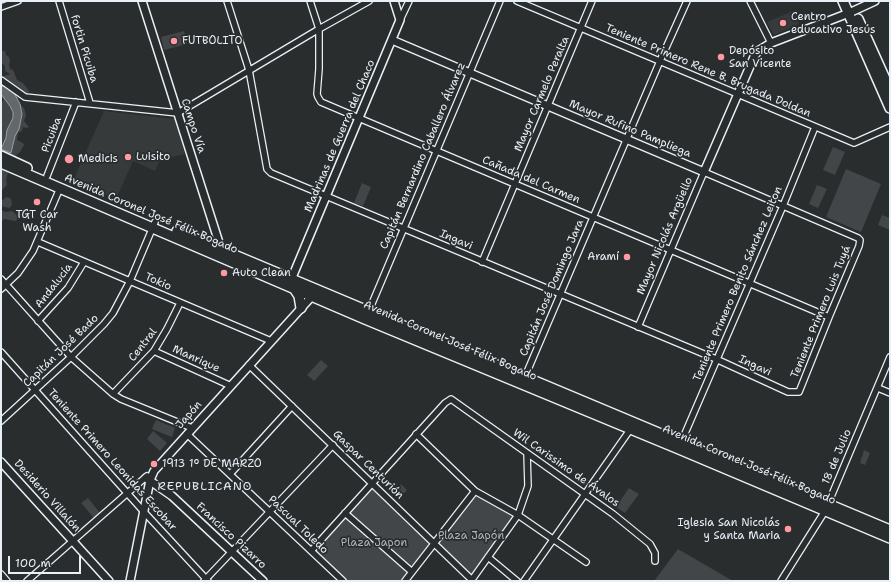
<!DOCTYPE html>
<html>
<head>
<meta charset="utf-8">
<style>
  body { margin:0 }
  #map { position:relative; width:891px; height:582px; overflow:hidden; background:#2a2d2e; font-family:"Shantell Sans",sans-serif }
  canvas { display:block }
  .frame { position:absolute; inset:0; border:2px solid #e8f1f8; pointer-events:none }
  .scale { position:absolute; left:8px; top:556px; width:73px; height:18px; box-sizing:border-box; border:2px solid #e8f1f8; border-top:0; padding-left:5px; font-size:12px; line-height:14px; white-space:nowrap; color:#e8f1f8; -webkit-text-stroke:3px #2a2d2e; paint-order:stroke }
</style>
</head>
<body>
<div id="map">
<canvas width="891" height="582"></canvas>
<div class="frame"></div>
<div class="scale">100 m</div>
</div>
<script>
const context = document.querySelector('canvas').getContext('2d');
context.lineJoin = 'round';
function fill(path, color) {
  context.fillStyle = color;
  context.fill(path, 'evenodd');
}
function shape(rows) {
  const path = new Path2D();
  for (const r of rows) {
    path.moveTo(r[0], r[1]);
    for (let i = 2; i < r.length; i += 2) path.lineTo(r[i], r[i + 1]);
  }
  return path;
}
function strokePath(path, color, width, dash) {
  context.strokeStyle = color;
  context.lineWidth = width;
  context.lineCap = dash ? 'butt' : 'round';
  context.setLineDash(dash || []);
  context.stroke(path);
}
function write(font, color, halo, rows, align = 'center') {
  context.font = font + ' "Shantell Sans",sans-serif';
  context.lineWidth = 3.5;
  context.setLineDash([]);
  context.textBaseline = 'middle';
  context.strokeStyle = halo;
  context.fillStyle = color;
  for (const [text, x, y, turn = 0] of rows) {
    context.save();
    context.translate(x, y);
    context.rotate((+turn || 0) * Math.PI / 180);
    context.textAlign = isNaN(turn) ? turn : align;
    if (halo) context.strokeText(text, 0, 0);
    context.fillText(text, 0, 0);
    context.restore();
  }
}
fill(shape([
  [793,11,799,24,774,35,767,22],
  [104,111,174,119,185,154,160,160,155,171,133,161,116,199,73,181]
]), '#363a3b');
fill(shape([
  [184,31,187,44,164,50,161,37],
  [1,51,5,51,6,55,9,57,10,61,9,65,10,69,13,70,17,80,23,83,29,91,26,96,20,96,18,99,18,102,24,108,26,115,24,121,29,127,26,128,23,127,22,131,18,133,17,140,23,143,24,145,20,152,15,156,10,156,6,152,1,152,1,103,4,100,1,97,1,77,10,74,5,71,5,66,1,62],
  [833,147,845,152,835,175,823,170],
  [4,168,7,169,8,173,6,179,7,185,1,191,1,169],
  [846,169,881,184,861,232,826,217],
  [362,183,371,187,363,206,354,203],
  [817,185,827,189,818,208,809,204],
  [6,197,10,198,11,199,12,205,9,208,1,206,1,199,3,200],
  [1,210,6,212,12,211,17,215,18,219,15,221,4,219,1,222],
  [882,215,890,218,890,230,878,225],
  [321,360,328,366,314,381,307,375],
  [156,420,175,428,172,437,152,429],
  [153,431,167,443,160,451,147,439],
  [864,450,870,453,865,465,860,463],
  [401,484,407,490,401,497,395,492],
  [372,487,429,544,400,581,348,581,316,552],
  [629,488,639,494,625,513,616,507],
  [476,495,513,516,472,575,437,543],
  [88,498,100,513,94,518,81,503],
  [678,549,733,581,654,581]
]), '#424648');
const water = shape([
  [1,86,6,87,14,93,20,104,22,114,19,129,15,136,11,153,1,149,6,138,7,130,13,118,13,112,10,106,1,94,1,86]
]);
fill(water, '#63686b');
strokePath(water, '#989fa3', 1);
const minor = shape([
  [59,1,90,103],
  [227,1,249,70,267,169,271,173,716,359,788,392,799,392,829,317,859,246,860,240,858,238,704,172,638,327],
  [310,1,319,29,319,69,317,94,318,97,321,102,829,317],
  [517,1,854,143,890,127],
  [750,1,771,43],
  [1,7,18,1],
  [400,20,409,1],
  [1,80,25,97,178,113,319,29,369,1],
  [47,176,76,102],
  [38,242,271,341],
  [482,262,592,1],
  [1,279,71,357,113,394,121,399,192,428],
  [1,289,18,273,33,251,60,188],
  [368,313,500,1],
  [38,321,68,288,84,262],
  [154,351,231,386],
  [1,352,145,513,208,581],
  [249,365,472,580],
  [524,379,660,61,687,1],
  [878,388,890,393],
  [113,394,154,351,167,329,180,303],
  [1,421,71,357,104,324,113,313,130,281,155,222],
  [187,434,343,581],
  [416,434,475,491,518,515,586,562],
  [680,445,783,206,815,127],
  [231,473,292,406],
  [345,513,412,572],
  [311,551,445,403,451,399,613,514,650,544,655,553,655,561],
  [488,557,517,581],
  [1,574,7,581],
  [27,581,147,476],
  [204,581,333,445],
  [405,581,475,491],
  [471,581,518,515,528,486,527,453],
  [524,581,632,427],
  [781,581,825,511,890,357]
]);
const tertiary = shape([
  [142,1,222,252],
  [392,40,704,172,754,57,758,51,771,43,849,13,875,1],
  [291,280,400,20,394,1],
  [1,462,109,581],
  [146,478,172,496,263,581],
  [130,581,150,480,154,471,314,294]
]);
const primary = shape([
  [843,1,890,108],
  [858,19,890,90],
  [1,156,27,168],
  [1,163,365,319,679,449,890,538],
  [177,231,890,530],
  [293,287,299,296,301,308]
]);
strokePath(minor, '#e8f1f8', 8);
strokePath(tertiary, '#e8f1f8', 10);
strokePath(primary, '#e8f1f8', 12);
strokePath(minor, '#2a2d2e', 5.5);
strokePath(tertiary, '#2a2d2e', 7);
strokePath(primary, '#2a2d2e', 9);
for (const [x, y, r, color] of [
  [783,23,4,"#ff9aa2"],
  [174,41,4,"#ff9aa2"],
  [721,57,4,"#ff9aa2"],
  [128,157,4,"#ff9aa2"],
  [69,159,5,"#ff9aa2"],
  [37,202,4,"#ff9aa2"],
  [627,257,4,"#ff9aa2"],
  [224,273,4,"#ff9aa2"],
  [154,464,4,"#ff9aa2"],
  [788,529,4,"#ff9aa2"]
]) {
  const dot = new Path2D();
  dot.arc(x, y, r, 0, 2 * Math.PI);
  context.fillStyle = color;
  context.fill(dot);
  strokePath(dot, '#2a2d2e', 1.5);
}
write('11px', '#e8f1f8', '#2a2d2e', [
  ["Centro",791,17],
  ["educativo Jesús",791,30],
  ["FUTBOLITO",182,41],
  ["Depósito",729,51],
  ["San Vicente",729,64],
  ["Luisito",136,157],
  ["Medicis",78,159],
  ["TGT Car",37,215,"center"],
  ["Wash",37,228,"center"],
  ["Aramí",619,257,"right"],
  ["Auto Clean",232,273],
  ["1913 1º DE MARZO",162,464],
  ["Iglesia San Nicolás",780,523,"right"],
  ["y Santa Maria",780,536,"right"]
], 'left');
write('11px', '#e8f1f8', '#2a2d2e', [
  ["fortin Picuiba",84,49,73],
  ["Teniente Primero Rene B. Brugada Doldan",708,71,23],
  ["Mayor Carmelo Peralta",542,94,-67],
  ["Campo Vía",193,126,72],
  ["Mayor Rufino Pampliega",630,129,23],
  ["Picuiba",52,135,-69],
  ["Madrinas de Guerra del Chaco",340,136,-67],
  ["Capitán Bernardino Caballero Álvarez",423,156,-67],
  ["Cañada del Carmen",531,180,23],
  ["Avenida Coronel José Félix Bogado",151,214,23],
  ["Mayor Nicolás Argüello",665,236,-67],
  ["Ingavi",456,240,23],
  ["Tokio",158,282,23],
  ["Teniente Primero Benito Sánchez Leiton",738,284,-67],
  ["Andalucía",54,286,-52],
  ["Capitán José Domingo Jara",552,288,-67],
  ["Teniente Primero Luis Tuyá",821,312,-68],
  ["Avenida Coronel José Félix Bogado",450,341,23],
  ["Central",143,345,-52],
  ["Capitán José Bado",61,351,-44],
  ["Manrique",196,359,24],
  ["Ingavi",755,366,25],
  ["Japón",189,415,-48],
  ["18 de Julio",837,457,-67],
  ["Teniente Primero Leonidas Escobar",112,460,48],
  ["Gaspar Centurión",368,465,44],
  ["Avenida Coronel José Félix Bogado",749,465,23],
  ["Wil Carissimo de Ávalos",566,468,35],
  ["Desiderio Villalón",47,496,48],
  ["Pascual Toledo",298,525,44],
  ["Francisco Pizarro",231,536,43]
]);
write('11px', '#aeb5ba', '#2a2d2e', [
  ["Plaza Japón",471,536],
  ["Plaza Japon",374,543]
]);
context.letterSpacing = '1px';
write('12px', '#e8f1f8', '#2a2d2e', [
  ["REPUBLICANO",205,487]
]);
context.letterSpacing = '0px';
</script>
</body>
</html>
